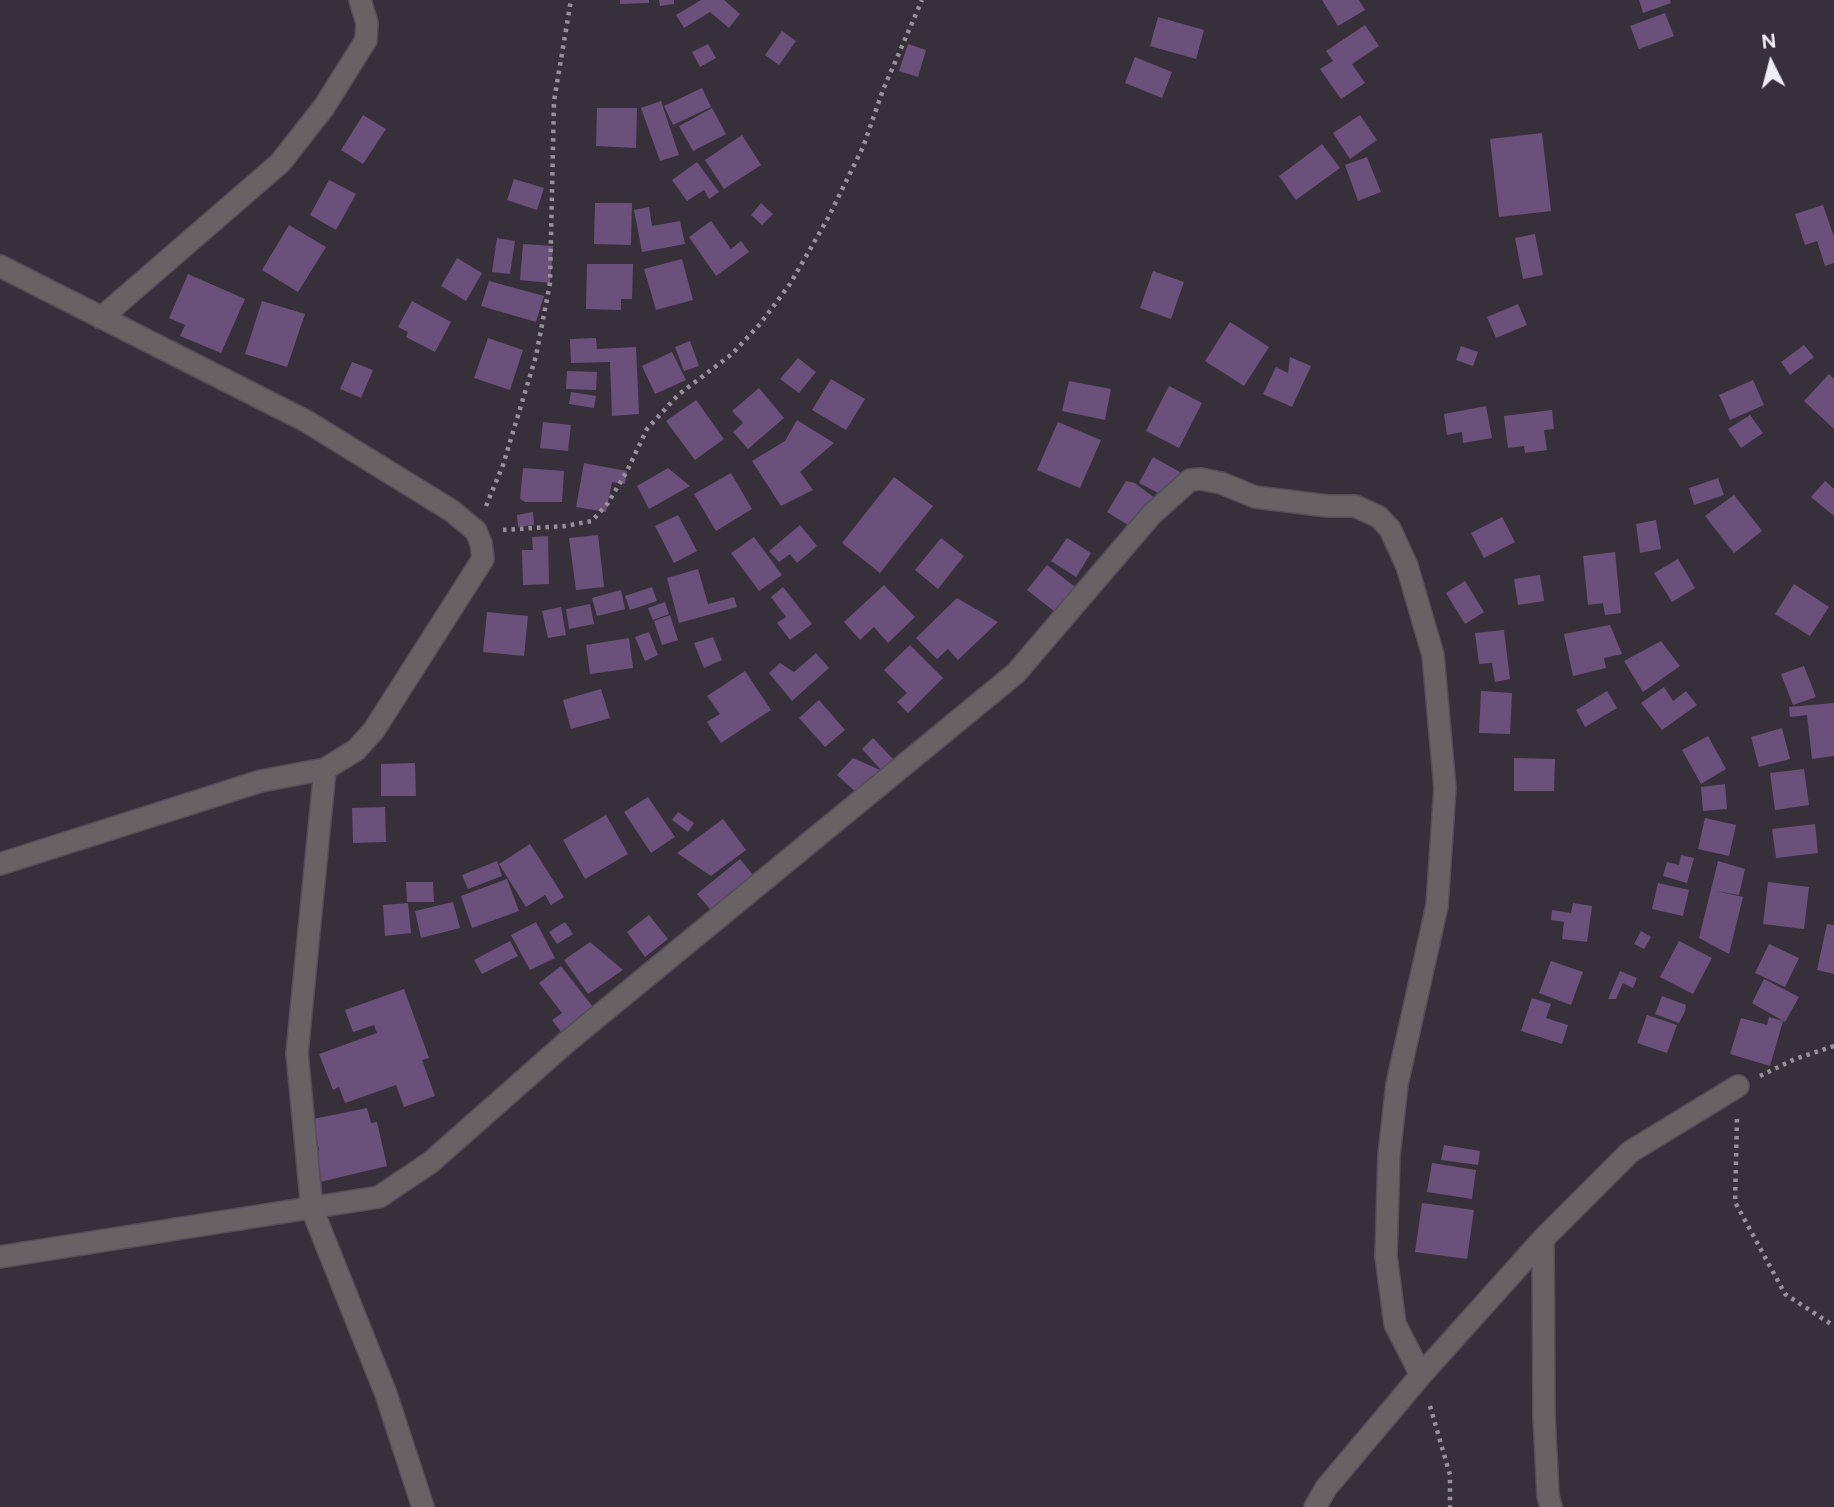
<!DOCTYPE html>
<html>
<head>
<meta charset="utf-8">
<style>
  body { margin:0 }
  #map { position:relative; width:1834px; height:1507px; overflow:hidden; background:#37303b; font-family:Figtree,sans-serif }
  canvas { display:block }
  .north { position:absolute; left:1736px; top:28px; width:70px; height:70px; -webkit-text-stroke:5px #37303b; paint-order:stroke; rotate:354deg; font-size:19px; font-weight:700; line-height:28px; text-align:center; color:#f1edf4 }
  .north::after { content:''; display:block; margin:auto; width:24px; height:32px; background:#f1edf4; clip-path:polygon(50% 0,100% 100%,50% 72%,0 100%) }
</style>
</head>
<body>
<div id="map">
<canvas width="1834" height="1507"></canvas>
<div class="north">N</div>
</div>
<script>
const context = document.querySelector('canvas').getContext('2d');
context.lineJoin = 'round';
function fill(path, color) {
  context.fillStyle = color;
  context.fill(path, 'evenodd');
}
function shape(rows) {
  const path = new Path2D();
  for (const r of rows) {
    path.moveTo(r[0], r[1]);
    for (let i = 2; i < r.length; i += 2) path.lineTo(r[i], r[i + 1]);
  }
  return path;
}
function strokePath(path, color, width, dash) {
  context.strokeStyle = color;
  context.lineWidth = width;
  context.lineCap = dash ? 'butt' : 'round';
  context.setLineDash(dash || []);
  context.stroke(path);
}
fill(shape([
  [620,0,649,0,649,3,620,4],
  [659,0,674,0,674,4,660,6],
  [701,0,724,0,740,14,729,28,710,12,684,28,676,15],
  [1322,0,1359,0,1365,10,1338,26],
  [1639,0,1670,0,1671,3,1643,13],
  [1665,13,1674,36,1639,49,1630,26],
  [1158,17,1204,30,1196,59,1150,46],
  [1365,25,1379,46,1352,64,1365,83,1341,99,1320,69,1333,61,1326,51],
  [782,31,796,41,779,65,765,55],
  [708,44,716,58,700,67,692,52],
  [908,44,926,50,918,77,899,71],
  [1135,57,1172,72,1162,98,1125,83],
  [702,88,711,107,673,125,664,106],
  [661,101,679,155,660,161,641,108],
  [597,108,637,108,636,148,596,146],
  [712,108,726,134,693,151,679,126],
  [363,115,386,129,363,164,341,150],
  [1360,115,1377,140,1350,159,1333,133],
  [1542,133,1551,211,1499,217,1490,139],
  [742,135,761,165,724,189,705,160],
  [1322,144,1340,168,1296,200,1279,176],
  [1367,157,1381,192,1358,201,1345,165],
  [697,162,719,192,709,199,704,190,687,201,672,180],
  [514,179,544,188,537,210,507,200],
  [329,180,356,194,336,230,310,215],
  [595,203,632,203,631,245,594,244],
  [761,203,773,214,762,225,751,215],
  [1823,205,1834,237,1834,263,1825,266,1817,241,1805,245,1795,214],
  [649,207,652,226,680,221,685,244,642,252,634,210],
  [711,221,731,249,741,241,749,252,716,276,689,237],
  [289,225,326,247,298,292,262,270],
  [1535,234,1543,275,1523,279,1515,238],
  [497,238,515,241,510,274,492,272],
  [523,244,553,246,550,283,520,280],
  [457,258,482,273,466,301,441,286],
  [682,259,693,300,656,310,644,269],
  [587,264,633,264,632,299,621,299,621,310,586,309],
  [1153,271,1184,282,1171,319,1140,308],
  [188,274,245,299,221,353,180,336,185,325,169,318],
  [489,281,544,296,536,322,481,306],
  [262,301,305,314,287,367,245,354],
  [412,301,451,322,435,352,406,337,408,332,398,327],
  [1518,304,1527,325,1496,338,1487,317],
  [1230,322,1269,347,1244,386,1205,361],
  [488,338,523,350,510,390,474,378],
  [596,338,597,349,636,347,639,414,612,416,610,362,571,363,570,339],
  [690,341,699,366,684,371,675,347],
  [1804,345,1814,357,1790,375,1781,362],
  [1461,346,1478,352,1473,366,1456,360],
  [672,352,686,380,655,394,642,366],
  [1290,357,1311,366,1292,407,1263,394,1276,367,1288,373],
  [798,358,816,372,799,393,780,379],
  [352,362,373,370,361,398,340,389],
  [567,371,597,372,596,390,566,389],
  [1829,374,1834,379,1834,429,1804,401],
  [831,379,865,399,846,430,812,410],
  [1753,380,1764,405,1730,420,1719,395],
  [1069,381,1111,389,1105,420,1062,411],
  [1169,386,1202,403,1179,448,1146,431],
  [759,388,784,418,748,449,733,432,743,423,732,411],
  [571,392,596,396,594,408,569,404],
  [696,400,724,439,695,460,666,421],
  [1486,406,1492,438,1463,443,1462,432,1447,435,1444,414],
  [1552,410,1554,429,1544,430,1547,450,1525,453,1524,446,1508,448,1504,416],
  [1750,415,1763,433,1741,448,1728,429],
  [797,420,834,443,800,472,813,490,781,506,752,461,785,441],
  [543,422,571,425,568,451,540,448],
  [1058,422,1101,440,1080,488,1037,470],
  [1153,457,1180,472,1166,497,1139,483],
  [584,463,627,471,625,484,612,482,606,512,576,507],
  [523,468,564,471,562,502,525,502,520,499],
  [668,468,690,486,649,509,637,486],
  [731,473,752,509,716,531,694,494],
  [894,477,933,506,880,573,842,543],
  [1718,478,1724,495,1694,505,1689,488],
  [1126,481,1135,483,1156,499,1136,530,1107,512],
  [1825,481,1834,489,1834,516,1811,497],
  [1734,495,1762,531,1734,553,1705,516],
  [533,512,534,525,518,527,517,515],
  [678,515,697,551,674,563,655,526],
  [1502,517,1515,542,1484,558,1471,533],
  [1656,520,1661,549,1640,553,1636,524],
  [800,525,817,546,797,563,790,554,779,562,769,551],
  [598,535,604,587,576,590,569,538],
  [548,536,549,584,523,585,522,550,533,550,532,537],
  [754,537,782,575,759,591,731,553],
  [941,538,964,556,938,589,915,570],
  [1067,538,1091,553,1076,577,1051,561],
  [1615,552,1621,613,1605,615,1603,603,1588,605,1583,556],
  [1678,559,1695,588,1672,602,1654,573],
  [1047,565,1075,587,1055,612,1027,590],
  [698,569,708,604,734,597,737,607,679,623,667,578],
  [1540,575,1544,601,1518,605,1514,579],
  [1465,581,1484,612,1465,624,1446,593],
  [1794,584,1829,607,1810,636,1775,614],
  [884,585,915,617,888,643,874,627,860,640,844,622],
  [652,587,657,601,630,610,625,596],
  [783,587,812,624,790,640,777,623,786,617,771,597],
  [621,590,625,609,597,616,592,598],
  [957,598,998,622,958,660,948,649,937,659,916,638],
  [665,602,669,614,653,620,648,608],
  [590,604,594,624,569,629,566,609],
  [561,607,566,635,548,638,542,611],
  [487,612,528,616,524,656,483,652],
  [670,615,678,640,662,645,654,621],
  [1610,625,1622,654,1604,658,1606,668,1573,676,1564,634],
  [1504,630,1510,679,1495,682,1492,663,1479,664,1475,633],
  [649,632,658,655,645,661,635,637],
  [713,637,722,660,704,668,694,643],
  [629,638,633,668,590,674,586,645],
  [1661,641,1680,666,1643,692,1624,661],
  [910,645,943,678,908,713,897,702,907,693,884,670],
  [816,653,829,668,792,701,769,673,780,663,794,672],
  [1804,666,1816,697,1793,705,1781,674],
  [745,671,771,710,721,743,707,722,720,714,707,696],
  [1664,687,1673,701,1686,691,1697,705,1662,730,1641,703],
  [601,689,610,718,571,729,563,700],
  [1481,691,1512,693,1510,734,1479,733],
  [1607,691,1617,708,1585,727,1576,710],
  [819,700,845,730,825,747,799,718],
  [1834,703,1834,756,1812,759,1807,715,1790,717,1789,707],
  [1782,728,1790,759,1759,767,1751,737],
  [1708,736,1726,769,1701,784,1682,750],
  [873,738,893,759,881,770,862,749],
  [853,758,880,770,859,795,837,775],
  [1514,758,1555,759,1554,791,1514,791],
  [415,763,416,796,381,796,381,764],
  [1804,769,1809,805,1775,810,1770,773],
  [1725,784,1727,809,1703,811,1701,787],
  [648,797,675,837,651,853,624,812],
  [385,807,386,842,353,843,352,808],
  [678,812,694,823,688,832,672,820],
  [606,815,628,854,585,879,563,840],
  [1705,818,1736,825,1729,856,1698,849],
  [723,819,746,850,711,876,677,853],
  [1815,824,1818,853,1776,858,1772,829],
  [530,844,564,897,551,905,545,895,526,907,499,864],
  [1681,855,1694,858,1687,883,1663,876,1667,862,1679,865],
  [740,859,758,881,716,916,697,894],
  [497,861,502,876,468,889,462,875],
  [1718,861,1745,869,1739,895,1716,891,1743,897,1729,954,1699,938],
  [507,879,519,911,472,928,461,896],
  [406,882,433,882,434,902,407,902],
  [1768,882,1809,887,1804,929,1763,924],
  [1658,883,1689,890,1683,916,1652,909],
  [453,902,460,928,421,938,415,911],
  [408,903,411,933,385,936,383,905],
  [1573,903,1592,906,1587,942,1562,939,1564,922,1551,920,1552,910,1571,913],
  [649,915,668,939,645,957,627,932],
  [536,922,555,958,530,970,511,935],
  [565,922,573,934,557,944,549,932],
  [1827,924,1834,925,1834,974,1817,970],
  [1641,931,1651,937,1644,949,1634,944],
  [510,941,518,956,482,974,474,960],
  [1679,941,1712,958,1693,994,1660,977],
  [590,942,623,970,588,994,564,960],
  [1769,944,1799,958,1785,987,1755,973],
  [1551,961,1583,972,1571,1005,1539,993],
  [561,966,600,1016,568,1041,552,1020,562,1013,539,983],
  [1620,971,1637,978,1633,988,1623,983,1616,999,1608,999],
  [1764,979,1799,997,1785,1022,1752,1003],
  [404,989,429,1058,422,1060,435,1096,404,1107,396,1085,345,1103,339,1087,333,1090,319,1054,377,1033,374,1025,353,1032,345,1010],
  [1662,996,1686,1005,1685,1011,1679,1023,1655,1014],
  [1532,998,1551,1004,1546,1018,1568,1025,1562,1044,1521,1031],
  [1647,1015,1677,1025,1667,1053,1637,1043],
  [1769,1017,1783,1021,1770,1066,1730,1054,1741,1018,1767,1025],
  [367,1108,371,1123,377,1122,387,1166,320,1182,313,1152,319,1150,313,1119],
  [1444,1145,1480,1151,1478,1165,1441,1160],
  [1432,1163,1476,1170,1472,1199,1427,1192],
  [1422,1203,1474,1210,1467,1259,1415,1252]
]), '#6a507b');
const street = shape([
  [0,266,306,421,452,511,476,531,481,543,483,559,374,730,356,750,325,769,261,781,0,864],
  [101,318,280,163,324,107,366,40,367,23,360,0],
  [325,769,297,1053,312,1209,386,1394,423,1507],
  [1543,1239,1544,1415,1548,1496,1551,1507],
  [0,1257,379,1197,431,1162,568,1041,1016,673,1152,514,1190,480,1201,479,1221,483,1255,497,1328,506,1355,506,1379,517,1390,529,1407,566,1433,655,1445,788,1437,906,1397,1084,1389,1155,1386,1256,1395,1324,1421,1375],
  [1315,1507,1326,1488,1421,1375,1543,1239,1630,1152,1738,1086]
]);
strokePath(street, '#554e59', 24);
strokePath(shape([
  [486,506,503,465,536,356,550,283,554,101,571,0],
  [503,530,565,526,592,521,608,503,627,471,647,429,678,395,732,354,760,324,790,284,828,218,863,147,883,90,922,0],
  [1760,1076,1795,1059,1834,1046],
  [1737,1119,1735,1202,1785,1294,1834,1326],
  [1430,1406,1450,1475,1450,1507]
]), '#97929a', 4.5, [3.5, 5]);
strokePath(street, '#696265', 21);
</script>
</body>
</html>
